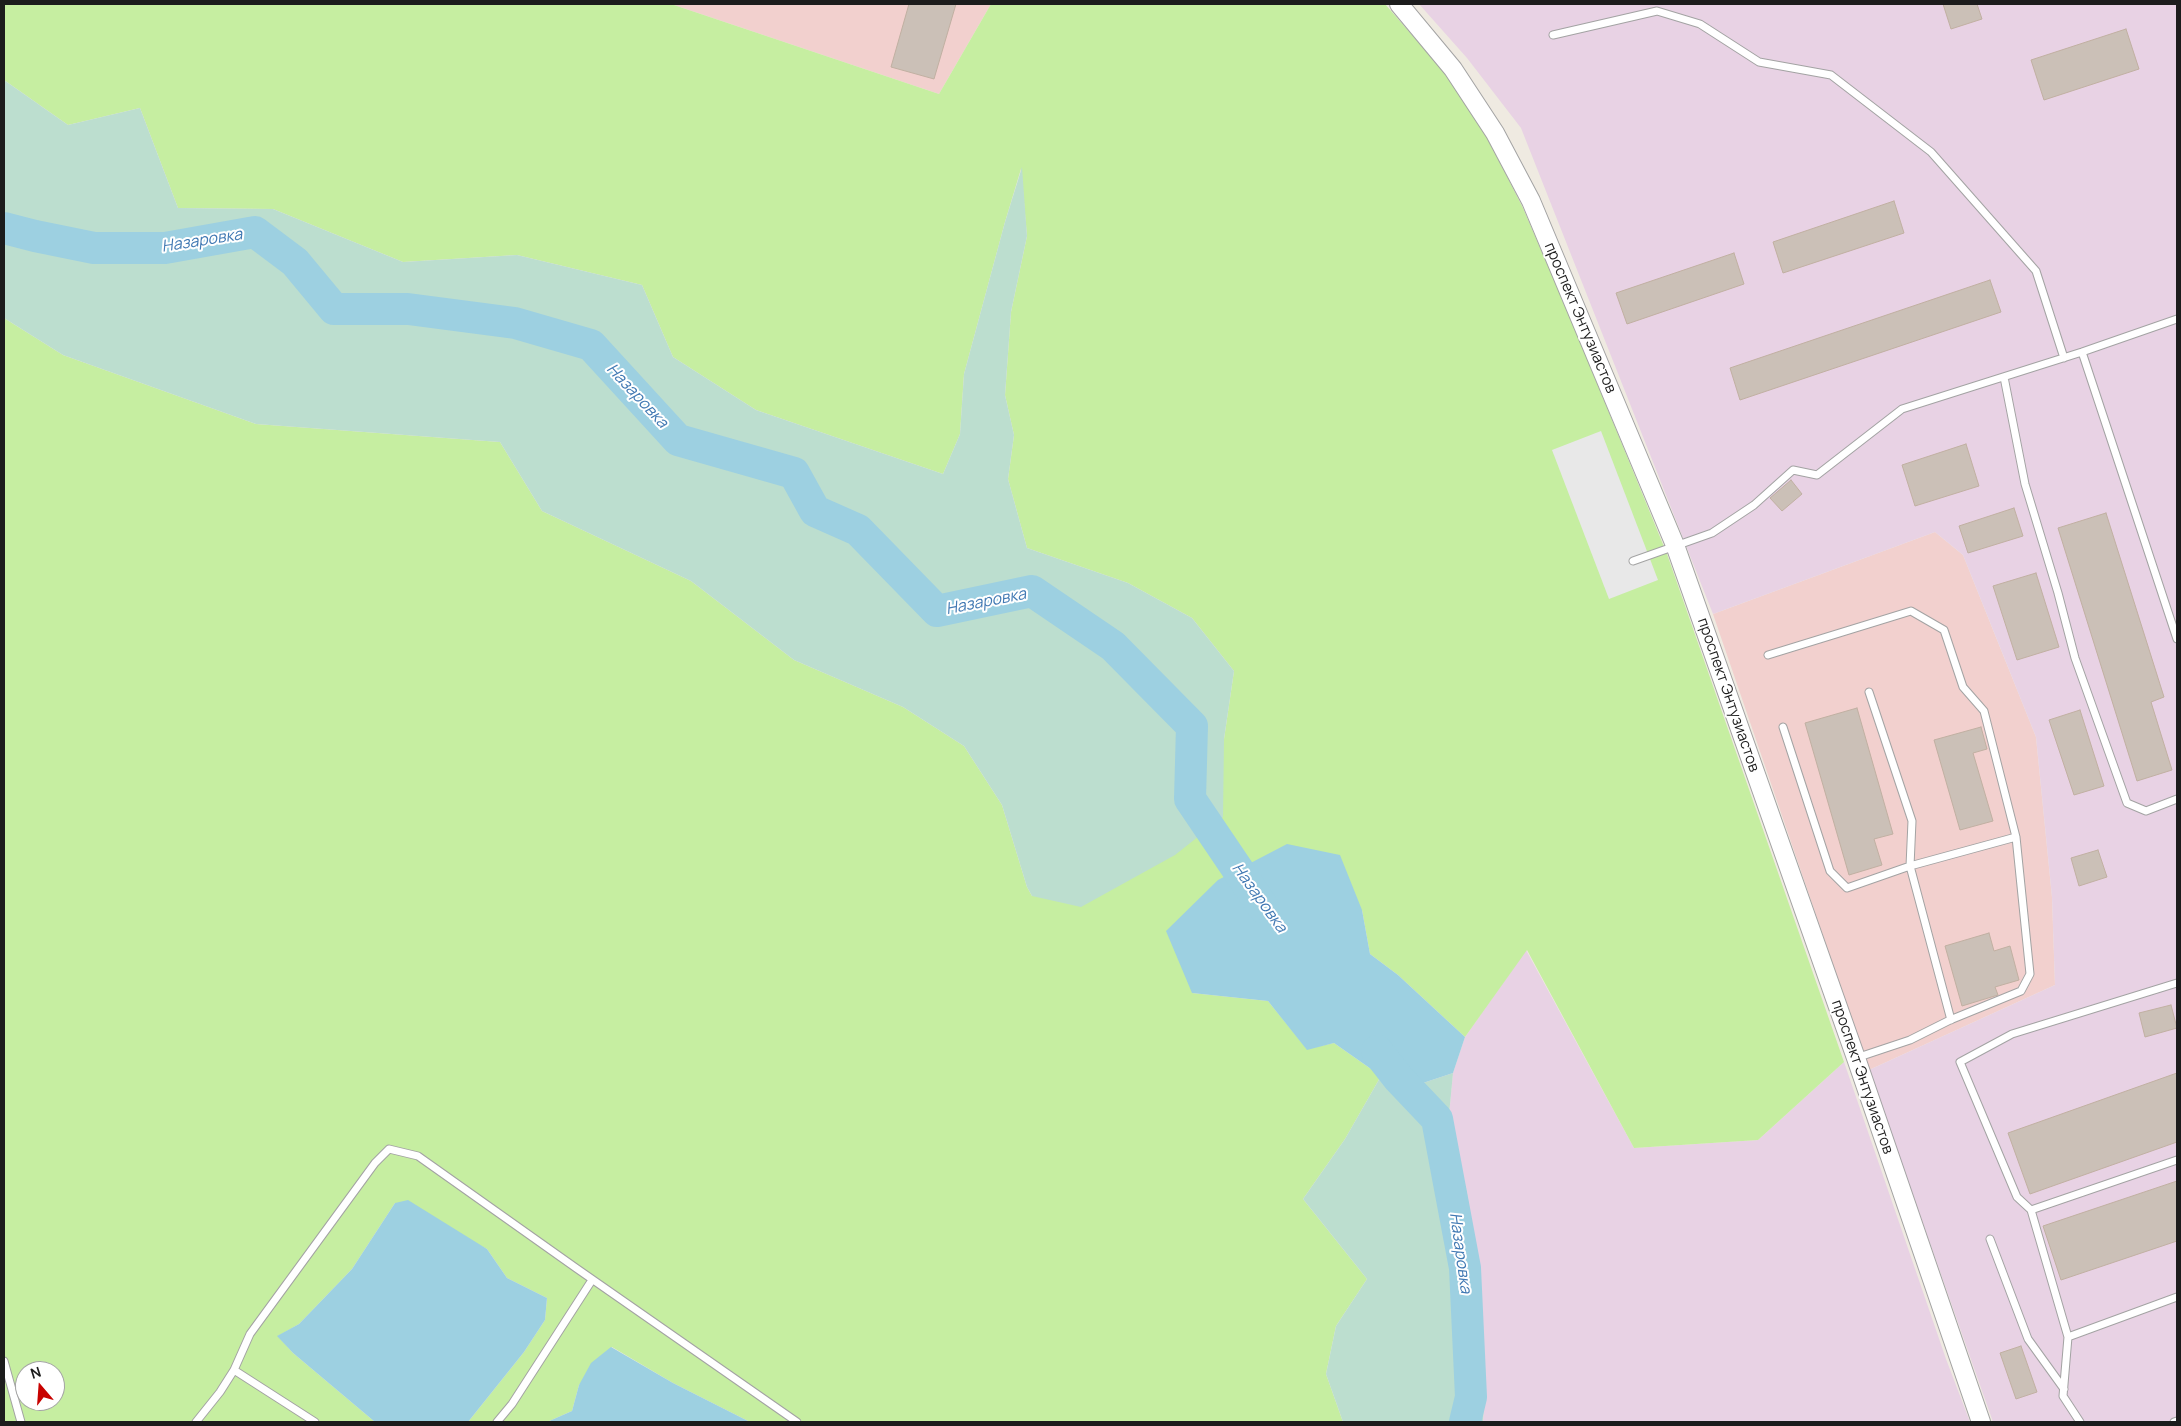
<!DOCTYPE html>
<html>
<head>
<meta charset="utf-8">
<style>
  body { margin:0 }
  #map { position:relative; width:2181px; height:1426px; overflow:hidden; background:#efeae1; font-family:Manrope,sans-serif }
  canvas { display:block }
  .frame { position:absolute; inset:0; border:5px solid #1c1c1c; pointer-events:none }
  .north { position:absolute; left:15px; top:1361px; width:50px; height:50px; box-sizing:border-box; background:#fff; border:1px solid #a4a4a4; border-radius:50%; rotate:342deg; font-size:14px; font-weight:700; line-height:20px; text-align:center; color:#1c1c1c }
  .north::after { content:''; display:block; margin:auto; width:18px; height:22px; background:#c80200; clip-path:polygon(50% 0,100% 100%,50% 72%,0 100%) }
</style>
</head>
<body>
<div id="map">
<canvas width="2181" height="1426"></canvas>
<div class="frame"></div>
<div class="north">N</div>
</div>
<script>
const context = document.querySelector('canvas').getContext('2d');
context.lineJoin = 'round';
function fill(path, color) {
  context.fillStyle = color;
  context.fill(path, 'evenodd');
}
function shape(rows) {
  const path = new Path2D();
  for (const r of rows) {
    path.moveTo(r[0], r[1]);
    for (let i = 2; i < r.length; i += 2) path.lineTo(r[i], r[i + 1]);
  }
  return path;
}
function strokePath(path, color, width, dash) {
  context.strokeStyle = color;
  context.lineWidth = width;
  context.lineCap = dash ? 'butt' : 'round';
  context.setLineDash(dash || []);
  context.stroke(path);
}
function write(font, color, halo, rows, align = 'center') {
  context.font = font + ' Manrope,sans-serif';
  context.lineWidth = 4;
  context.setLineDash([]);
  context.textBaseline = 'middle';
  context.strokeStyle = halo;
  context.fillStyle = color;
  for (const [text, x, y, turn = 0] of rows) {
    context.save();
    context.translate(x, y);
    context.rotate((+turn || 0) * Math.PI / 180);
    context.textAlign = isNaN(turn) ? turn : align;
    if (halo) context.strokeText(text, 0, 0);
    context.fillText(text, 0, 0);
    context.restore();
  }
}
fill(shape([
  [671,4,991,4,939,94],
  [1935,532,1963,555,2036,737,2052,897,2055,985,1869,1070,1713,614]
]), '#f2d0ce');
fill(shape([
  [1419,4,2177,4,2177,1422,1993,1422,1869,1070,2055,985,2052,897,2036,737,1963,555,1935,532,1713,614,1521,128,1467,58],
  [1526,950,1634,1148,1758,1140,1844,1062,1946,1359,1970,1422,1483,1422,1484,1402,1467,1193,1449,1115,1453,1073,1465,1037]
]), '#e8d2e4');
fill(shape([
  [4,4,671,4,939,94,991,4,1385,4,1447,75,1488,139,1523,208,1572,322,1667,554,1844,1062,1758,1140,1634,1148,1527,950,1465,1037,1398,975,1370,954,1362,910,1192,993,1268,1001,1307,1049,1334,1043,1381,1076,1345,1139,1303,1199,1367,1279,1336,1326,1326,1374,1343,1422,750,1422,673,1383,612,1347,579,1385,572,1411,547,1422,468,1422,524,1352,545,1320,547,1298,507,1278,487,1249,395,1203,352,1269,299,1324,278,1336,293,1353,375,1422,4,1422,4,318,63,355,256,424,500,442,542,511,691,581,794,660,903,707,964,746,1002,805,1027,887,1032,896,1224,739,1234,671,1192,618,1128,583,1027,548,1008,479,1014,435,1005,395,1011,312,1027,236,1021,169,1005,222,964,374,960,434,943,474,756,410,673,357,642,285,517,255,403,262,273,209,178,208,140,108,68,125,4,80],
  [25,1371,55,1371,55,1401,25,1401]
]), '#c6eea1');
fill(shape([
  [4,80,68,125,140,108,178,208,273,209,403,262,517,255,642,285,673,357,756,410,943,474,960,434,964,374,1005,222,1022,167,1027,236,1011,312,1005,395,1014,435,1008,479,1027,548,1128,583,1192,618,1234,671,1224,739,1223,817,1175,855,1081,907,1032,896,1027,887,1002,805,964,746,903,707,794,660,691,581,542,511,500,442,256,424,63,355,4,318],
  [1453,1073,1449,1115,1467,1193,1479,1268,1479,1340,1484,1402,1483,1422,1343,1422,1326,1374,1336,1326,1367,1279,1303,1199,1345,1139,1381,1076,1411,1087]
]), '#bcdecf');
fill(shape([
  [1601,431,1658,580,1609,599,1552,450]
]), '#e8e8e8');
fill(shape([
  [1287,844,1340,855,1362,910,1370,954,1398,975,1465,1037,1453,1073,1411,1087,1381,1076,1334,1043,1307,1050,1268,1001,1192,993,1166,931,1218,880],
  [408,1200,487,1249,507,1278,547,1298,545,1320,524,1352,468,1422,375,1422,293,1353,277,1336,299,1324,352,1269,395,1203],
  [611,1347,673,1383,750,1422,547,1422,572,1411,579,1385,591,1363]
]), '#9dd0e1');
strokePath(shape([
  [4,228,35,236,94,248,165,248,255,232,295,262,334,309,408,309,515,323,591,345,678,440,794,473,815,511,858,530,937,611,1032,591,1113,646,1192,726,1190,799,1263,907],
  [1377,1051,1399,1079,1437,1119,1465,1268,1471,1397,1465,1422]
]), '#9dd0e1', 32);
const building = shape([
  [909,4,956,4,934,79,891,67,909,4],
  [1943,4,1977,4,1982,19,1951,29,1943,4],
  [2126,29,2139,69,2044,100,2031,60,2126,29],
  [1894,201,1904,233,1783,273,1773,242,1894,201],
  [1734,253,1744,284,1627,324,1616,293,1734,253],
  [1990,280,2001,312,1740,400,1730,368,1990,280],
  [1966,444,1979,486,1915,506,1902,465,1966,444],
  [1791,480,1802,494,1782,511,1770,498,1791,480],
  [2014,508,2023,536,1968,553,1959,526,2014,508],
  [2106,513,2164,697,2151,702,2172,770,2137,781,2058,528,2106,513],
  [2036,573,2059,647,2017,660,1993,586,2036,573],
  [1857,708,1893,834,1874,839,1882,865,1849,875,1805,723,1857,708],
  [2080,710,2104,786,2074,795,2049,720,2080,710],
  [1981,727,1987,749,1973,753,1993,821,1960,830,1934,740,1981,727],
  [2098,850,2107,877,2079,886,2071,858,2098,850],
  [1989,933,1994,951,2010,946,2019,980,1995,987,1998,995,1962,1006,1945,946,1989,933],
  [2171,1005,2177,1028,2145,1037,2139,1013,2171,1005],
  [2177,1073,2177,1142,2030,1194,2008,1133,2177,1073],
  [2177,1181,2177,1241,2061,1280,2043,1226,2177,1181],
  [2021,1346,2037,1392,2016,1399,2000,1353,2021,1346]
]);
fill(building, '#cbc0b7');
strokePath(building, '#c1b0a2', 1);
const service = shape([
  [1553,35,1657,11,1700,24,1759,62,1831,75,1931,152,2036,271,2064,358],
  [2082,352,2177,639],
  [2004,377,2025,484,2058,593,2075,658,2127,803,2146,811,2177,799],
  [1633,561,1712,533,1754,505,1793,470,1817,475,1902,409,2082,352,2177,319],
  [1768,655,1911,611,1944,630,1963,687,1984,711,2016,837,2030,974,2021,991,1950,1020,1910,1040,1856,1058],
  [1869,692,1912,821,1910,866,1951,1020],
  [1783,727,1830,871,1847,888,1910,866,2016,837],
  [2031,1210,2017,1197,1960,1062,2012,1034,2177,983],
  [1990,1239,2028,1339,2064,1389],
  [2068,1337,2031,1210,2177,1160],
  [4,1361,21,1422],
  [234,1370,315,1422],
  [196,1422,220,1392,234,1370,250,1334,375,1163,389,1149,418,1156,576,1268,797,1422],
  [497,1422,512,1404,592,1280],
  [2080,1422,2063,1396,2068,1337,2177,1297],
  [2174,1422,2177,1421]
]);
const tertiary = shape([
  [1399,4,1453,69,1495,133,1531,201,1675,545,1856,1058,1981,1422]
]);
strokePath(service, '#a3a3a3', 9);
strokePath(tertiary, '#a3a3a3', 20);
strokePath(service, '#fff', 7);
strokePath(tertiary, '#fff', 18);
write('15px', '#1c1c1c', '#fff', [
  ["проспект Энтузиастов",1580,318,67],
  ["проспект Энтузиастов",1728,695,71],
  ["проспект Энтузиастов",1862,1077,71]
]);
write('italic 16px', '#4179b3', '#fff', [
  ["Назаровка",202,241,-9],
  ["Назаровка",637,396,47],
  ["Назаровка",986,602,-11],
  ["Назаровка",1259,898,54],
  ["Назаровка",1460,1253,82]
]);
</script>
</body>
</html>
